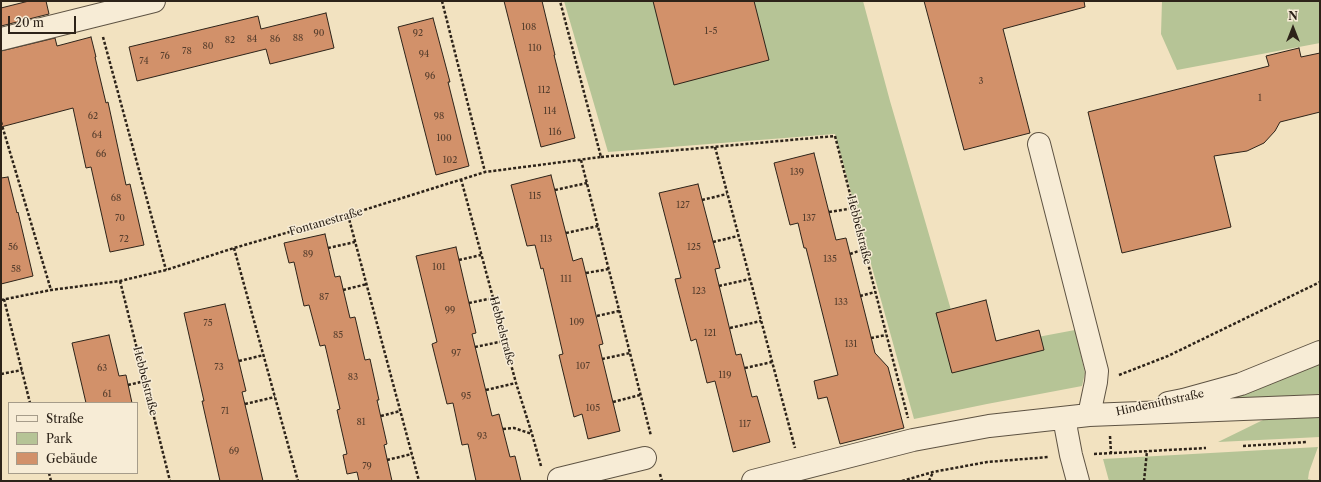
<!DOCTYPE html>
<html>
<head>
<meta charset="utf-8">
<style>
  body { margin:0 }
  #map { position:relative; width:1321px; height:482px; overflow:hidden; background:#f2e2c0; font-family:"Libre Caslon Text",serif }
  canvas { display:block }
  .frame { position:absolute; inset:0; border:2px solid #2d2319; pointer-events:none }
  .legend { position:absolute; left:8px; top:402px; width:130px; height:72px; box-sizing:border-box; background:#f7ecd6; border:1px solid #a69c8a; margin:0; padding:5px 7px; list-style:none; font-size:12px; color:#2d2319 }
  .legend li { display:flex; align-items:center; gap:8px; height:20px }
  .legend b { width:20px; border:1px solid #a69c8a }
  .north { position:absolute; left:1273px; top:8px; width:40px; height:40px; -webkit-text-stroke:3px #f7ecd6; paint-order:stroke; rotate:0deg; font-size:11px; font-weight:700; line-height:16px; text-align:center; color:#2d2319 }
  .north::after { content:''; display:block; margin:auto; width:14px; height:18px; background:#2d2319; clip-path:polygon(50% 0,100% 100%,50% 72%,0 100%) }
  .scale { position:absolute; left:8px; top:16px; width:68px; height:18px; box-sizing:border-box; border:2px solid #2d2319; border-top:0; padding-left:5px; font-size:12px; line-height:14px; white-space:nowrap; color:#2d2319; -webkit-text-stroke:3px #f7ecd6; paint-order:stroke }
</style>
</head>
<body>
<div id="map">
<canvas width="1321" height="482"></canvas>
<div class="frame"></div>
<ul class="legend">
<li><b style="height:5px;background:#f7ecd6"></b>Straße</li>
<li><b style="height:11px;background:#b6c496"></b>Park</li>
<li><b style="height:11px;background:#d2916a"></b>Gebäude</li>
</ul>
<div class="north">N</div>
<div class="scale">20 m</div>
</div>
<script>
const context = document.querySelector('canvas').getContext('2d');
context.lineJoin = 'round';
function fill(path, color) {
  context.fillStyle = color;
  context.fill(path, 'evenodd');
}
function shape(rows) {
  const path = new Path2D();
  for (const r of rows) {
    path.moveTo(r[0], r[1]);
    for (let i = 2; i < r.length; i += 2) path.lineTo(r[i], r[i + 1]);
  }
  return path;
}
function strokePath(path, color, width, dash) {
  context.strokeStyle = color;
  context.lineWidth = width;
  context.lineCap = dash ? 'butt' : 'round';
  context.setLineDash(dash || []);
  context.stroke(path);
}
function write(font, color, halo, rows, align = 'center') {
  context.font = font + ' "Libre Caslon Text",serif';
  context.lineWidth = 3;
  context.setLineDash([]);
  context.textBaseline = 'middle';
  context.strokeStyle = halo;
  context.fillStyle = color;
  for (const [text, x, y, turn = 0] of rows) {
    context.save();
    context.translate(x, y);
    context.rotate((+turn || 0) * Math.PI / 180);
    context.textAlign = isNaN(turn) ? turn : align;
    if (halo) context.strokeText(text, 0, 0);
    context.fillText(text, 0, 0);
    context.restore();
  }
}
fill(shape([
  [564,1,863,1,890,101,963,351,1075,330,1085,373,1082,386,987,404,914,419,835,134,608,152],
  [1162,1,1320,1,1320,43,1177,70,1161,34],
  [1320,363,1320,393,1318,394,1241,399,1237,396],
  [1320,416,1320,437,1218,442,1265,419],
  [1318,447,1309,472,1308,479,1315,481,1109,481,1103,459]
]), '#b6c496');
const building = shape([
  [29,1,46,1,49,14,1,26,1,8,29,1],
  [504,1,542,1,555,55,554,55,575,138,541,147,504,1],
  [653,1,754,1,769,60,674,85,653,1],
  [924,1,1084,1,1085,7,1003,29,1030,133,964,150,924,1],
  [326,13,334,48,270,64,266,49,137,81,129,47,258,16,261,29,326,13],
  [433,18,450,82,448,82,469,166,436,175,398,27,433,18],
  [91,37,96,57,95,57,106,103,108,102,126,185,130,184,144,245,110,252,91,167,86,168,73,108,1,127,1,51,55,38,57,46,91,37],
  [1299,48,1301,57,1320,53,1320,112,1280,122,1275,131,1264,143,1247,151,1214,156,1231,227,1122,253,1088,112,1269,66,1266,56,1299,48],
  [814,153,836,240,846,238,875,353,888,367,904,428,840,444,827,397,818,399,814,381,838,375,806,248,804,248,798,223,790,225,774,163,814,153],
  [551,175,573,261,582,258,603,344,599,345,620,431,588,439,582,414,574,417,559,355,563,354,543,268,541,269,535,245,527,246,511,185,551,175],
  [8,177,17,213,18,212,33,276,1,284,1,178,8,177],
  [698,184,720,268,715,269,736,355,741,354,752,397,757,396,770,442,733,452,715,381,707,383,696,339,691,341,675,279,681,278,659,193,698,184],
  [325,234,335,277,340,276,350,318,355,317,365,360,370,359,379,400,377,400,387,444,384,445,392,481,359,481,357,472,347,474,343,455,347,454,337,410,340,409,325,345,320,346,309,305,304,306,294,262,289,263,284,243,325,234],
  [456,247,476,333,472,334,492,416,499,414,510,457,515,456,521,481,476,481,468,444,462,445,453,403,447,404,432,344,437,342,416,256,456,247],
  [986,300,996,341,1039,330,1044,350,952,373,936,313,986,300],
  [225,304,246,391,242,392,263,481,220,481,202,401,204,401,184,313,225,304],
  [109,335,119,376,126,375,132,403,86,403,72,343,109,335]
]);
fill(building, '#d2916a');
strokePath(building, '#2d2319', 1);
const minor = shape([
  [1,39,154,1],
  [1039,144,1097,371,1096,382,1089,415],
  [1168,403,1183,400,1241,384,1320,352],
  [1064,418,1071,455,1078,481],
  [560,481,559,479,645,458],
  [753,481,913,440,989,426,1089,415,1320,406]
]);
strokePath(minor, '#5e5343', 24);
strokePath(shape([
  [442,1,485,172],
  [103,37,166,270],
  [1,122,51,290],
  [715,147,795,448],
  [601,157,835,136,908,418],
  [581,160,651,436],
  [461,179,516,383,532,434,541,466],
  [555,190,587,183],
  [702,200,727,194],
  [829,212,854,208],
  [348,215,419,481],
  [566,233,598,226],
  [713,242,738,236],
  [234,248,298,481],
  [328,248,355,242],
  [850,254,864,249],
  [459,260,481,255],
  [586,273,609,269],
  [120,281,170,481],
  [719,286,750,279],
  [343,290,367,284],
  [860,296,875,292],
  [4,299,30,403],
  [1,300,51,290,120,281,166,270,234,248,348,215,485,172,601,157,560,1],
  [469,303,493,298],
  [597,316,619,311],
  [730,328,761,321],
  [871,338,886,335],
  [475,347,504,341],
  [602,359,630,353],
  [239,361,264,355],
  [745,368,772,362],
  [1,374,22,370],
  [1119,375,1168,356,1320,282],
  [128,385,145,381],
  [486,390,516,383],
  [613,402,640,395],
  [245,404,275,397],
  [381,416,400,411],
  [503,429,514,428,532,434],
  [1110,436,1111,453],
  [1243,446,1307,442],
  [1094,454,1206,448],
  [387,460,412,454],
  [49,473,51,481],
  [660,474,662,481],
  [902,481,933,472,987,462,1049,457],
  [929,481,933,472],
  [1144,481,1147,451]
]), '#2d2319', 2.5, [3, 2]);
strokePath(minor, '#f7ecd6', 22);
write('9px', '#563e2d', null, [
  ["108",529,27],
  ["1-5",711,31],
  ["90",319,33],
  ["92",418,33],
  ["88",298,38],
  ["84",252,39],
  ["86",275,39],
  ["82",230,40],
  ["80",208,46],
  ["110",535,48],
  ["78",187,51],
  ["94",424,54],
  ["76",165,56],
  ["74",144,61],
  ["96",430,76],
  ["3",981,81],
  ["112",544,90],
  ["1",1260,98],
  ["114",550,111],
  ["62",93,116],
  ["98",439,116],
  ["116",555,132],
  ["64",97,135],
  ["100",444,138],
  ["66",101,154],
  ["102",450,160],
  ["139",797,172],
  ["115",535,196],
  ["68",116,198],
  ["127",683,205],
  ["70",120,218],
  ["137",809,218],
  ["72",124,239],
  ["113",546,239],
  ["56",13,247],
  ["125",694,247],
  ["89",308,254],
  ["135",830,259],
  ["101",439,267],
  ["58",16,269],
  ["111",566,279],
  ["123",699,291],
  ["87",324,297],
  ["133",841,302],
  ["99",450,310],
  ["109",577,322],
  ["75",208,323],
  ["121",710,333],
  ["85",338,335],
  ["131",851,344],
  ["97",456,353],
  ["107",583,366],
  ["73",219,367],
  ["63",102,368],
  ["119",725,375],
  ["83",353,377],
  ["61",107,394],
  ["95",466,396],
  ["105",593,408],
  ["71",225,411],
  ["81",361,422],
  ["117",745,424],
  ["93",482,436],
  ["69",234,451],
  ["79",367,466]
]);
write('11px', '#2d2319', '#f7ecd6', [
  ["Fontanestraße",326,222,-16],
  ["Hebbelstraße",859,230,76],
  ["Hebbelstraße",502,331,75],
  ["Hebbelstraße",145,381,76],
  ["Hindemithstraße",1160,403,-12]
]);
</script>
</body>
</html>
